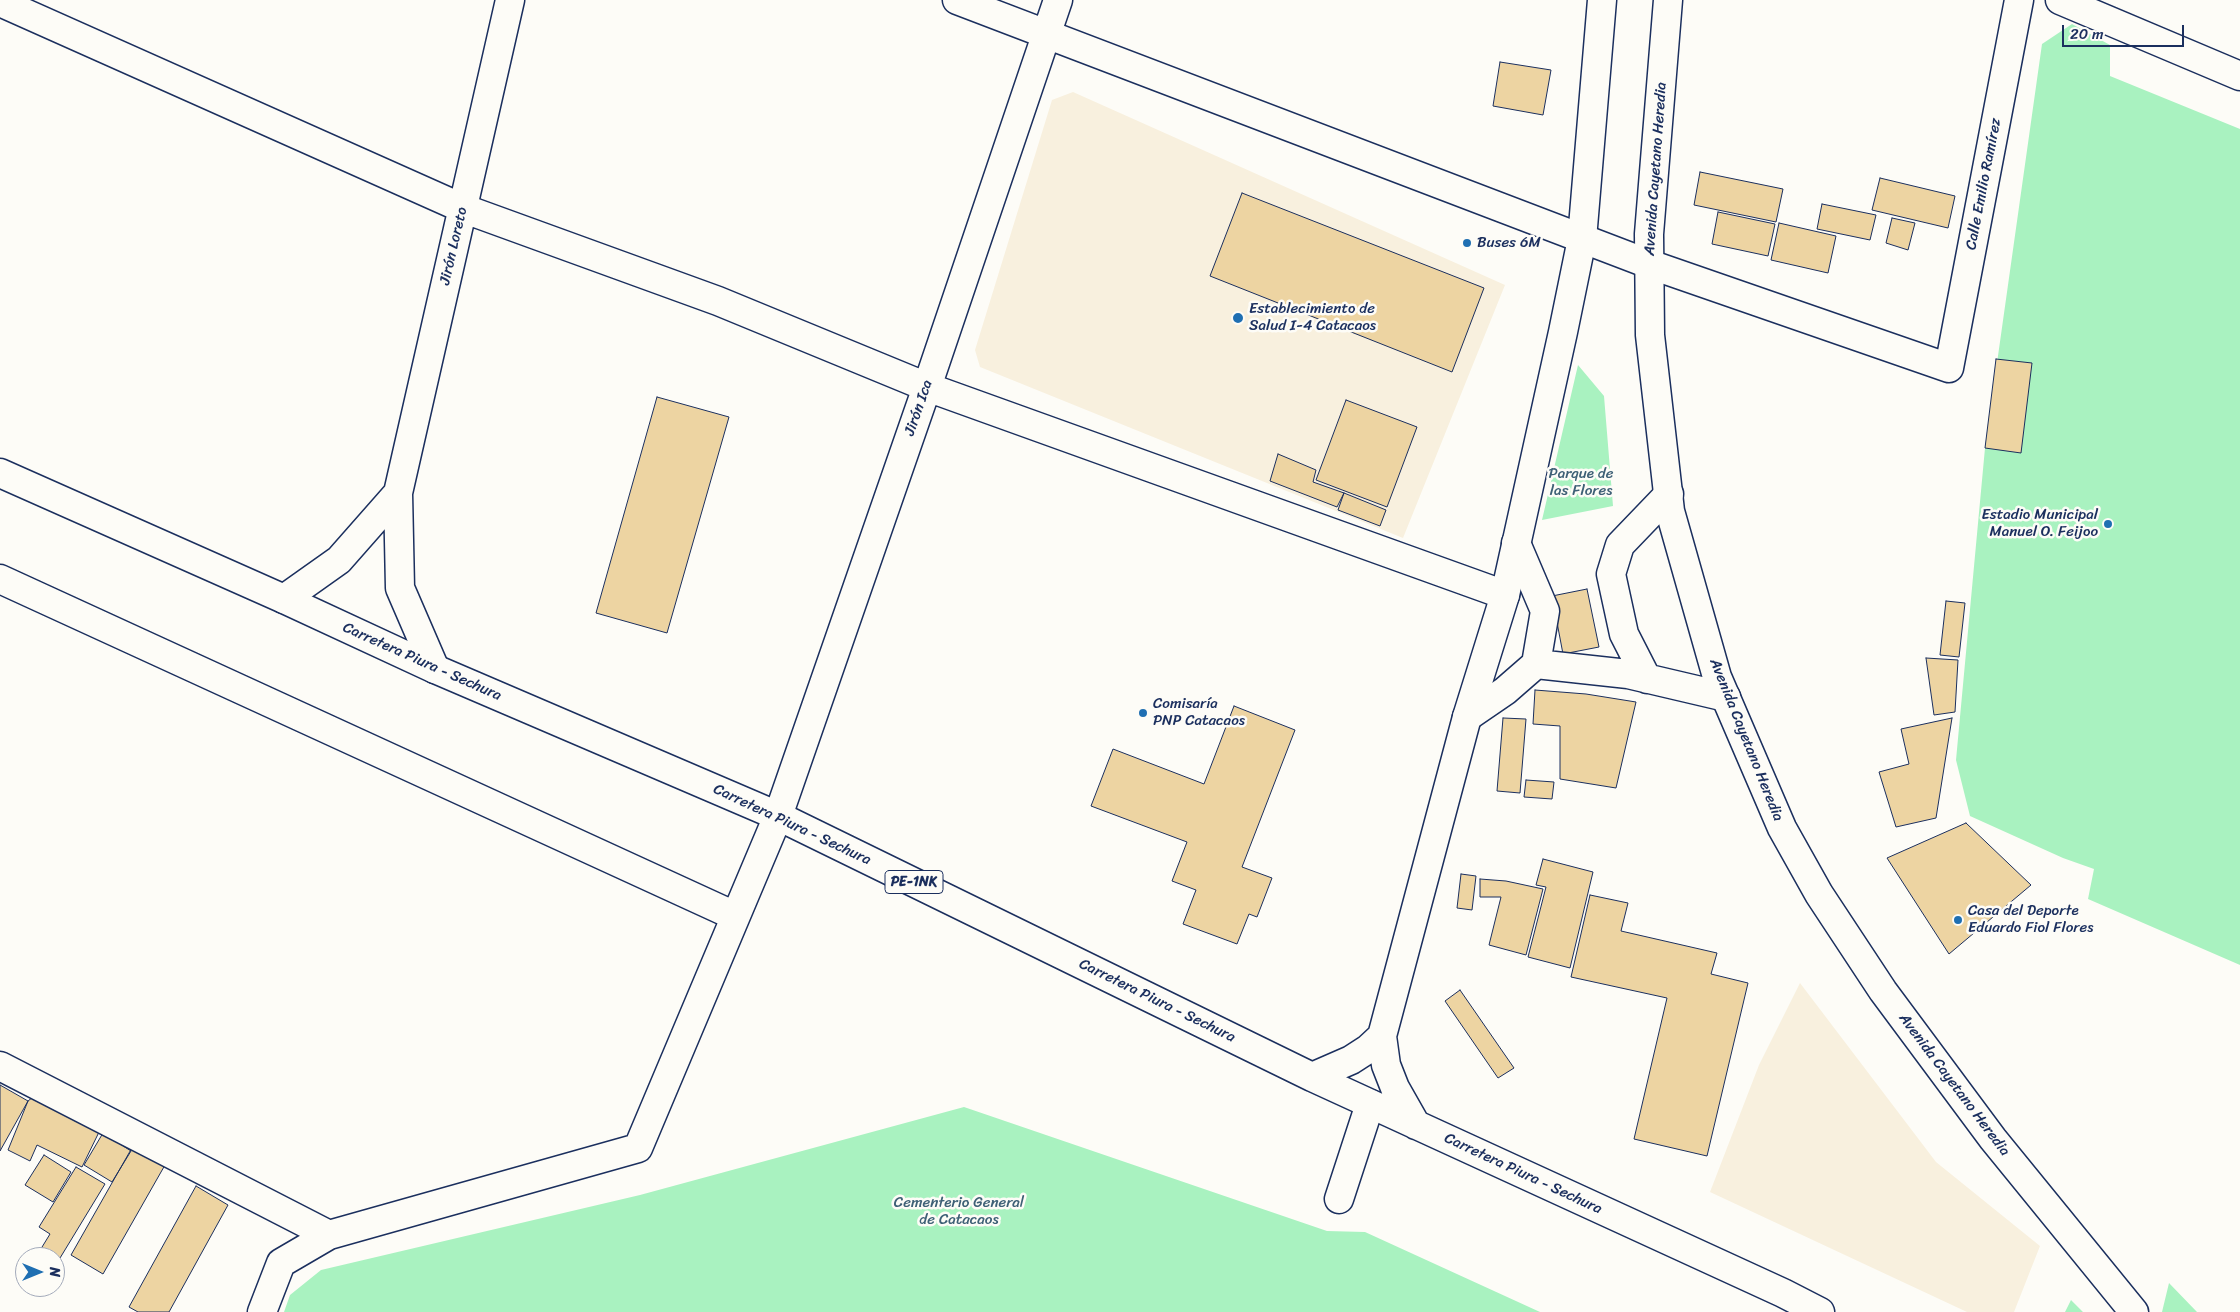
<!DOCTYPE html>
<html>
<head>
<meta charset="utf-8">
<style>
  body { margin:0 }
  #map { position:relative; width:2240px; height:1312px; overflow:hidden; background:#fdfcf7; font-family:Sriracha,sans-serif }
  canvas { display:block }
  .north { position:absolute; left:15px; top:1247px; width:50px; height:50px; box-sizing:border-box; background:#fdfcf7; border:1px solid #a3aaba; border-radius:50%; rotate:90deg; font-size:14px; font-weight:700; line-height:20px; text-align:center; color:#1b2f5e }
  .north::after { content:''; display:block; margin:auto; width:18px; height:22px; background:#1f6fb2; clip-path:polygon(50% 0,100% 100%,50% 72%,0 100%) }
  .scale { position:absolute; left:2062px; top:25px; width:122px; height:22px; box-sizing:border-box; border:2px solid #1b2f5e; border-top:0; padding-left:6px; font-size:15px; line-height:18px; white-space:nowrap; color:#1b2f5e; -webkit-text-stroke:4px #fdfcf7; paint-order:stroke }
</style>
</head>
<body>
<div id="map">
<canvas width="2240" height="1312"></canvas>
<div class="north">N</div>
<div class="scale">20 m</div>
</div>
<script>
const context = document.querySelector('canvas').getContext('2d');
context.lineJoin = 'round';
function fill(path, color) {
  context.fillStyle = color;
  context.fill(path, 'evenodd');
}
function shape(rows) {
  const path = new Path2D();
  for (const r of rows) {
    path.moveTo(r[0], r[1]);
    for (let i = 2; i < r.length; i += 2) path.lineTo(r[i], r[i + 1]);
  }
  return path;
}
function strokePath(path, color, width, dash) {
  context.strokeStyle = color;
  context.lineWidth = width;
  context.lineCap = dash ? 'butt' : 'round';
  context.setLineDash(dash || []);
  context.stroke(path);
}
function write(font, color, halo, rows, align = 'center') {
  context.font = font + ' Sriracha,sans-serif';
  context.lineWidth = 5;
  context.setLineDash([]);
  context.textBaseline = 'middle';
  context.strokeStyle = halo;
  context.fillStyle = color;
  for (const [text, x, y, turn = 0] of rows) {
    context.save();
    context.translate(x, y);
    context.rotate((+turn || 0) * Math.PI / 180);
    context.textAlign = isNaN(turn) ? turn : align;
    if (halo) context.strokeText(text, 0, 0);
    context.fillText(text, 0, 0);
    context.restore();
  }
}
fill(shape([
  [1073,92,1505,285,1403,538,980,367,975,350,1052,100],
  [1800,983,1936,1162,2040,1246,2014,1312,1967,1312,1710,1192,1759,1065]
]), '#f8f0de');
fill(shape([
  [2072,24,2110,45,2110,76,2240,129,2240,965,2088,899,2094,869,2063,858,1970,816,1956,760,1985,448,2042,44],
  [1578,365,1604,396,1613,506,1542,520],
  [964,1107,1327,1231,1365,1232,1540,1312,284,1312,290,1295,321,1270,640,1195],
  [2169,1283,2197,1312,2162,1312],
  [2071,1300,2083,1312,2065,1312]
]), '#a9f2c0');
const building = shape([
  [1500,62,1551,70,1543,115,1493,106,1500,62],
  [1700,172,1783,189,1776,222,1694,205,1700,172],
  [1880,178,1955,196,1948,228,1872,210,1880,178],
  [1242,193,1484,288,1452,372,1210,276,1242,193],
  [1822,204,1876,215,1870,240,1817,229,1822,204],
  [1718,212,1775,224,1768,256,1712,244,1718,212],
  [1892,218,1915,223,1908,250,1886,243,1892,218],
  [1779,223,1836,236,1828,273,1771,260,1779,223],
  [1996,359,2032,363,2021,453,1985,448,1996,359],
  [657,397,729,417,667,633,596,613,657,397],
  [1346,400,1417,427,1387,507,1316,480,1346,400],
  [1278,454,1316,470,1313,482,1344,493,1337,507,1270,481,1278,454],
  [1344,493,1386,510,1380,526,1338,510,1344,493],
  [1587,589,1599,647,1563,654,1552,596,1587,589],
  [1946,601,1965,603,1959,657,1940,655,1946,601],
  [1926,658,1958,660,1955,712,1934,715,1926,658],
  [1535,690,1586,694,1636,702,1616,788,1560,779,1560,726,1533,724,1535,690],
  [1234,706,1295,730,1242,867,1272,878,1257,917,1249,914,1237,944,1183,924,1196,890,1172,881,1187,842,1091,806,1113,749,1204,784,1234,706],
  [1503,718,1526,719,1520,793,1497,791,1503,718],
  [1952,718,1936,818,1896,827,1879,772,1909,764,1901,729,1952,718],
  [1526,780,1554,782,1552,799,1524,797,1526,780],
  [1966,823,2031,885,1949,954,1887,858,1966,823],
  [1543,859,1593,872,1570,968,1528,957,1546,887,1536,885,1543,859],
  [1461,874,1476,876,1472,910,1457,908,1461,874],
  [1480,879,1506,881,1543,889,1526,955,1489,945,1501,897,1480,897,1480,879],
  [1590,895,1628,903,1621,931,1717,953,1711,974,1748,983,1707,1156,1634,1139,1667,998,1571,977,1590,895],
  [1460,990,1514,1068,1498,1078,1445,1001,1460,990],
  [0,1085,28,1101,0,1151,0,1085],
  [33,1097,100,1130,82,1167,37,1145,30,1161,8,1150,28,1101,33,1097],
  [103,1133,131,1151,112,1182,84,1165,103,1133],
  [133,1146,165,1165,103,1274,71,1255,133,1146],
  [44,1155,71,1172,53,1202,25,1185,44,1155],
  [76,1167,105,1184,57,1263,55,1257,47,1257,39,1252,50,1234,39,1227,76,1167],
  [196,1186,228,1205,169,1312,138,1312,129,1307,196,1186]
]);
fill(building, '#edd4a2');
strokePath(building, '#1b2f5e', 1);
const minor = shape([
  [957,0,1649,264,1949,368,2019,0],
  [2060,0,2240,76],
  [0,2,462,208,718,301,927,387,1505,595],
  [0,579,735,916],
  [284,599,339,560,398,493],
  [1536,664,1628,674,1726,697],
  [435,669,400,588,398,493,510,0],
  [1647,679,1624,634,1611,574,1620,545,1669,494],
  [1467,717,1505,691,1536,664,1545,611,1516,543],
  [0,1066,329,1235],
  [1339,1199,1370,1104],
  [262,1312,281,1263,329,1235,638,1148,778,816,927,387,1058,0]
]);
const major = shape([
  [1668,0,1649,234,1650,335,1670,511,1717,677,1782,828,1819,894,1883,991,1993,1139,2134,1312],
  [0,473,284,599,435,669,778,816,1312,1077,1783,1293,1820,1312],
  [1312,1077,1351,1060,1368,1049,1382,1036],
  [1416,1125,1395,1088,1386,1065,1382,1036,1467,717,1505,595,1563,332,1582,239,1602,0]
]);
strokePath(minor, '#1b2f5e', 31);
strokePath(major, '#1b2f5e', 31);
strokePath(minor, '#fdfcf7', 28);
strokePath(major, '#fdfcf7', 28);
for (const [x, y, r, color] of [
  [1467,243,5,"#1f6fb2"],
  [1238,318,6,"#1f6fb2"],
  [2108,524,5,"#1f6fb2"],
  [1143,713,5,"#1f6fb2"],
  [1958,920,5,"#1f6fb2"]
]) {
  const dot = new Path2D();
  dot.arc(x, y, r, 0, 2 * Math.PI);
  context.fillStyle = color;
  context.fill(dot);
  strokePath(dot, '#fdfcf7', 2);
}
for (const [x, y, w] of [
  [914,882,58]
]) {
  const box = new Path2D();
  box.roundRect(x - w / 2, y - 11.5, w, 23, 4);
  context.fillStyle = '#fdfcf7';
  context.fill(box);
  strokePath(box, '#1b2f5e', 1);
}
write('bold 14px', '#1b2f5e', null, [
  ["PE-1NK",914,882]
]);
write('15px', '#1b2f5e', '#fdfcf7', [
  ["Avenida Cayetano Heredia",1656,169,-86],
  ["Calle Emilio Ramírez",1984,184,-79],
  ["Jirón Loreto",454,246,-77],
  ["Jirón Ica",919,408,-71],
  ["Carretera Piura - Sechura",422,662,24],
  ["Avenida Cayetano Heredia",1746,740,68],
  ["Carretera Piura - Sechura",792,825,25],
  ["Carretera Piura - Sechura",1157,1001,26],
  ["Avenida Cayetano Heredia",1954,1085,53],
  ["Carretera Piura - Sechura",1523,1174,25]
]);
write('15px', '#1b2f5e', '#fdfcf7', [
  ["Buses 6M",1477,243],
  ["Establecimiento de",1249,309],
  ["Salud I-4 Catacaos",1249,326],
  ["Estadio Municipal",2098,515,"right"],
  ["Manuel O. Feijoo",2098,532,"right"],
  ["Comisaría",1153,704],
  ["PNP Catacaos",1153,721],
  ["Casa del Deporte",1968,911],
  ["Eduardo Fiol Flores",1968,928]
], 'left');
write('15px', '#3e6076', '#fdfcf7', [
  ["Parque de",1581,474],
  ["las Flores",1581,491],
  ["Cementerio General",959,1203],
  ["de Catacaos",959,1220]
]);
</script>
</body>
</html>
